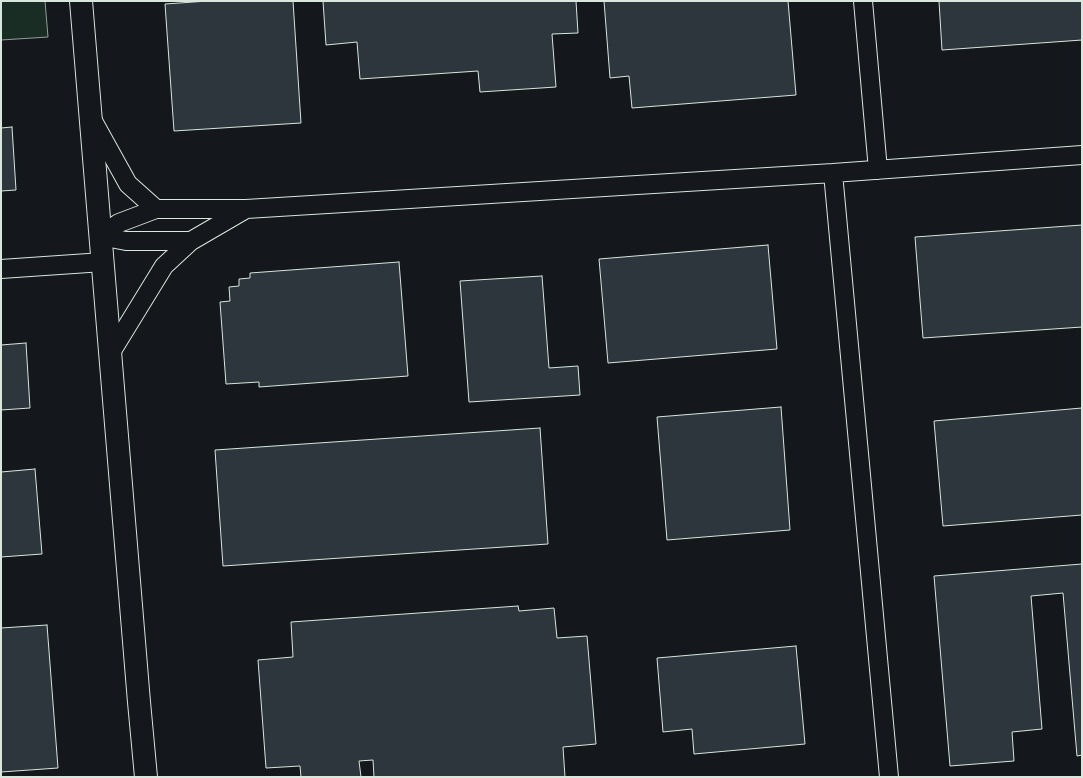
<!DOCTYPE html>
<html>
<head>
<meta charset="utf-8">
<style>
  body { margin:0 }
  #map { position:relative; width:1083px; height:778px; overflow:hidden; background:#14181c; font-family:"Exo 2",sans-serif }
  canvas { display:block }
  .frame { position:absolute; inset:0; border:2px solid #d8e6dc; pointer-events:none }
</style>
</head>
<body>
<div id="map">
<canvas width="1083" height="778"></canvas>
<div class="frame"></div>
</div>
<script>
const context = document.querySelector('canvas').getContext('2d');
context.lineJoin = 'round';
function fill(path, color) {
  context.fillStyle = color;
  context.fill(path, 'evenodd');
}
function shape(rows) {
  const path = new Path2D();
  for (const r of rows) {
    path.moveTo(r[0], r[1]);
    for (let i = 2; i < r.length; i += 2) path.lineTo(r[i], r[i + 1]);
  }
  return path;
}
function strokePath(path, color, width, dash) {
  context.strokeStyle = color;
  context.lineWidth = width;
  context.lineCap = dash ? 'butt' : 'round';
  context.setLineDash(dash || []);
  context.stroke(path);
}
const green = shape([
  [1,1,45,1,48,37,1,40,1,1]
]);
fill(green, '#1a2d24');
strokePath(green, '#939e99', 1);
const building = shape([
  [208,1,293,1,301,123,174,131,165,4,208,1],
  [323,1,576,1,578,33,552,34,556,87,480,92,478,71,360,79,357,42,326,45,323,1],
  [604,1,788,1,796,95,632,108,629,76,610,78,604,1],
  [939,1,1082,1,1082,40,942,50,939,1],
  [12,127,16,190,1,191,1,128,12,127],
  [1082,225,1082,327,923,338,915,237,1082,225],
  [768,245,777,349,608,363,599,259,768,245],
  [399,262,408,376,259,387,259,382,226,384,220,302,230,301,229,287,239,286,239,279,250,278,250,273,399,262],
  [542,276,549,368,578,366,580,395,469,402,460,281,542,276],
  [26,343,30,408,1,410,1,345,26,343],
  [781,407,790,530,667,540,657,417,781,407],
  [1082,408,1082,515,943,526,934,421,1082,408],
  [540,428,548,544,223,566,215,450,540,428],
  [35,469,42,554,1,557,1,472,35,469],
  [1082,564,1082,755,1077,756,1063,593,1031,596,1042,729,1012,732,1014,761,950,766,934,576,1082,564],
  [518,606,519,611,554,608,557,638,587,636,596,744,563,747,565,777,374,777,373,760,359,761,361,777,301,777,300,766,266,768,258,660,293,657,291,622,518,606],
  [47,625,58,768,1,772,1,628,47,625],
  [796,646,805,744,694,754,692,729,663,732,657,658,796,646]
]);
fill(building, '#2c363c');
strokePath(building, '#d8e6dc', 1);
const street = shape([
  [863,1,878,170],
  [92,119,128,184,156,209,246,209,833,173,1082,155],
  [833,173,889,777],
  [100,236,126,241,191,241],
  [100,236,119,223,156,209],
  [1,269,103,262],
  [110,354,164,266,191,241,246,209]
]);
const secondary = shape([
  [81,1,139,702,146,777]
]);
strokePath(street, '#d8e6dc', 20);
strokePath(secondary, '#d8e6dc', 24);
strokePath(street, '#14181c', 18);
strokePath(secondary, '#14181c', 22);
</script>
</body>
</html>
